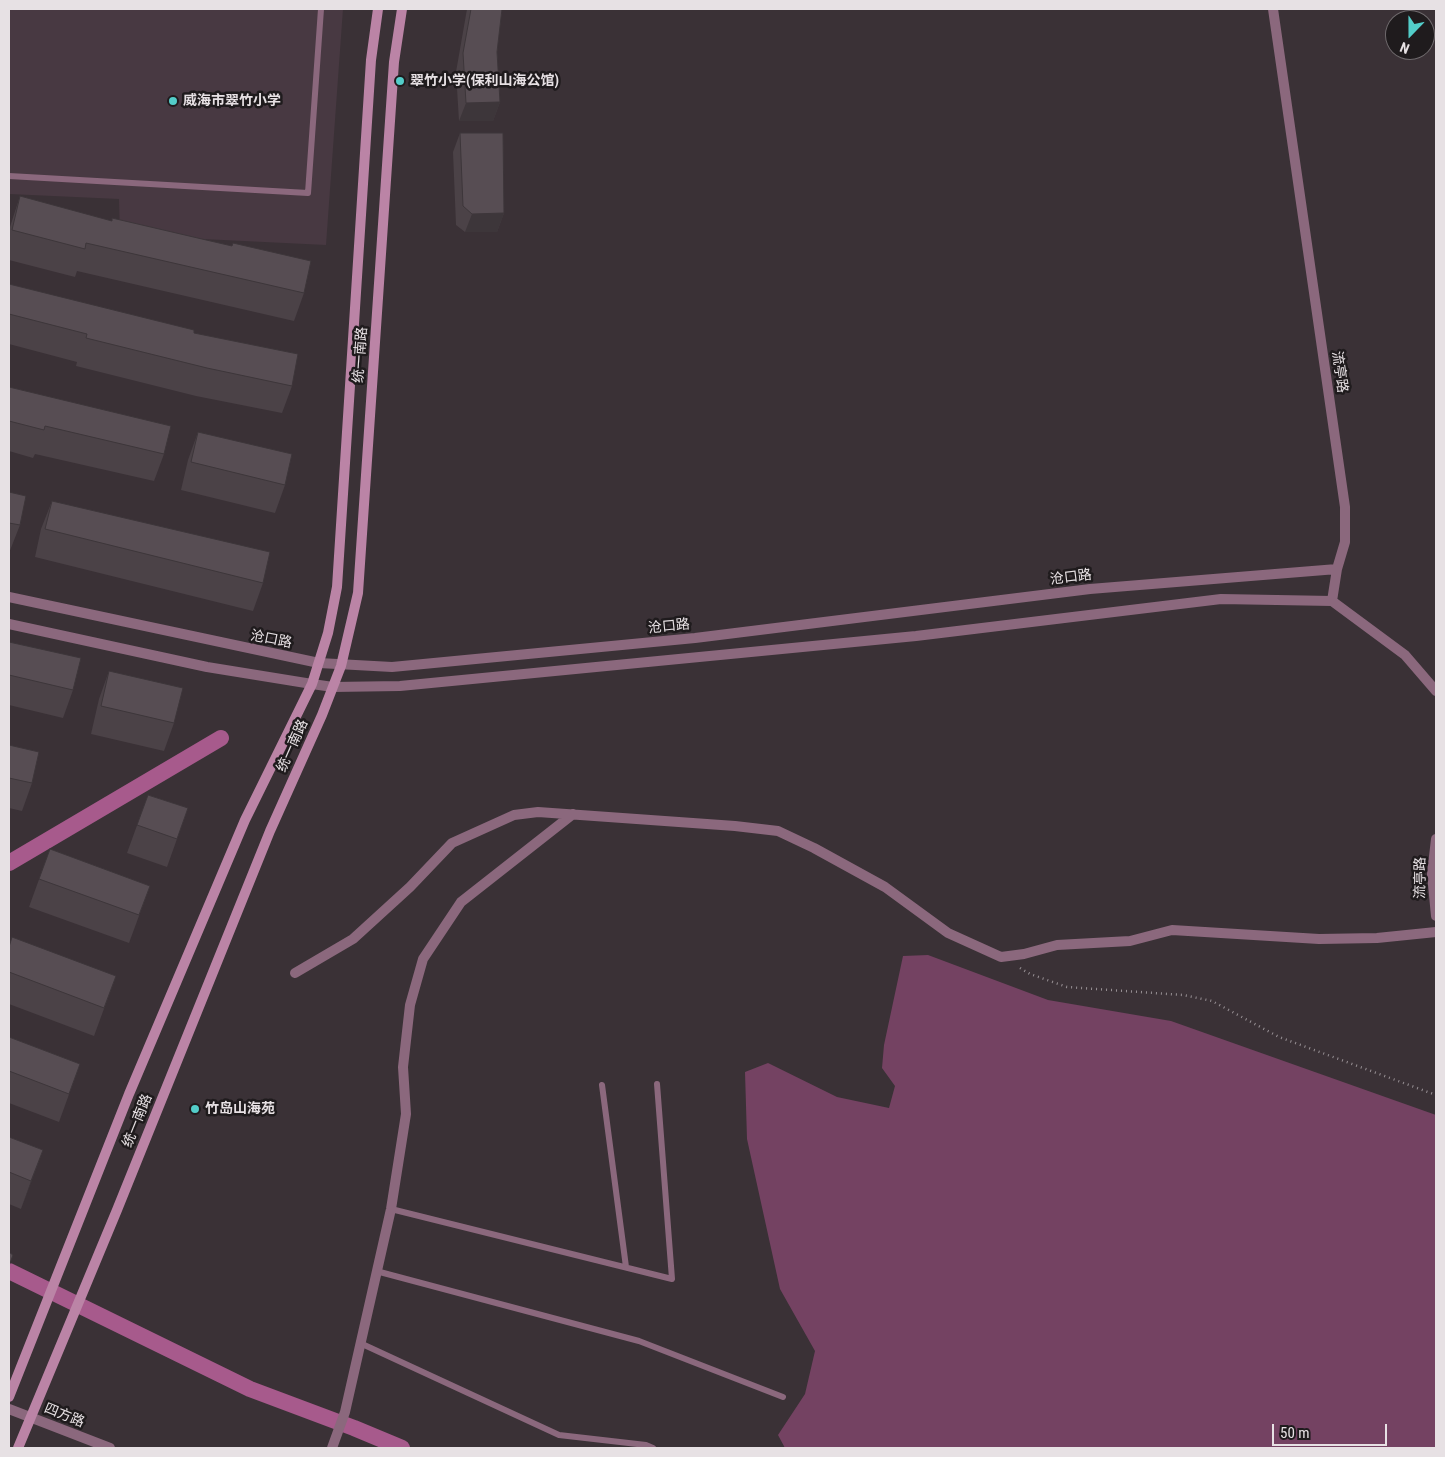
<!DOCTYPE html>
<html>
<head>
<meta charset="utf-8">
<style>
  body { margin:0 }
  #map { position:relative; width:1445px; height:1457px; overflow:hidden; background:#3a3136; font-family:"Roboto Condensed",sans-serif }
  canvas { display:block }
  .frame { position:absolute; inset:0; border:10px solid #e7e1e4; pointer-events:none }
  .north { position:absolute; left:1385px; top:10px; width:50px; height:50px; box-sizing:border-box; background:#1f1b1d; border:1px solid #6f6a6d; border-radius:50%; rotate:202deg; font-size:14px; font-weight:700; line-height:20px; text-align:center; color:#e7e1e4 }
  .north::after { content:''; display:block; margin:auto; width:18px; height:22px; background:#53cdc9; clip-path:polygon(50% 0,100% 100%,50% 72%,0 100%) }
  .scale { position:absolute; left:1272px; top:1424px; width:115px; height:22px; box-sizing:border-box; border:2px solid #e7e1e4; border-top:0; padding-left:6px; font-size:15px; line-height:18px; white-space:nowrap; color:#e7e1e4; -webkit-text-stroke:4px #1f1b1d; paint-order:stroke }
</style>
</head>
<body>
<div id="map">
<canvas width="1445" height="1457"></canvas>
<div class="frame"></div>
<div class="north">N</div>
<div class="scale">50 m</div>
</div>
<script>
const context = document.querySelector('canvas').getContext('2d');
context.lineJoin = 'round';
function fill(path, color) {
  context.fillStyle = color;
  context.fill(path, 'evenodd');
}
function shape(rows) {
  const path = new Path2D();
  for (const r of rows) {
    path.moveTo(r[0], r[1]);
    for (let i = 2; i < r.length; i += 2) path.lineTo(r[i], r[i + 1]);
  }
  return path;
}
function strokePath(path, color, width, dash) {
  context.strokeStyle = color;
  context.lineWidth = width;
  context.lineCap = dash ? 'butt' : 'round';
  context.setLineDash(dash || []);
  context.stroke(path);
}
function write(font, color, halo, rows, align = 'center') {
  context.font = font + ' "Roboto Condensed","Noto Sans SC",sans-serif';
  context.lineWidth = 5;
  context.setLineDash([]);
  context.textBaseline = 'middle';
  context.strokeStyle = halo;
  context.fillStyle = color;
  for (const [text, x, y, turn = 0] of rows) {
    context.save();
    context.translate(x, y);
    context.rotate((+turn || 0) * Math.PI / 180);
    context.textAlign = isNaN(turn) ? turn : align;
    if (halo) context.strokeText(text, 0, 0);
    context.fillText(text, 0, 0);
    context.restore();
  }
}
fill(shape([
  [9,9,343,9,326,245,120,235,119,199,9,194]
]), '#483942');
fill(shape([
  [928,955,1048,1000,1171,1021,1436,1115,1436,1448,785,1448,778,1435,805,1394,815,1351,780,1289,747,1139,745,1072,768,1063,837,1097,889,1108,895,1086,882,1068,884,1045,903,956]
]), '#744262');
strokePath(shape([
  [9,863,221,738],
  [9,1271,250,1389,354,1428,402,1448]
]), '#a75a8c', 16);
strokePath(shape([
  [1020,968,1030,974,1067,987,1183,995,1212,1001,1279,1037,1436,1095]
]), '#989195', 2.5, [1, 4]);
strokePath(shape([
  [9,176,308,193,321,9],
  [602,1085,626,1267],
  [391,1209,672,1279,657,1084],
  [376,1271,639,1341,783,1397],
  [360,1343,559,1435,646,1445,653,1448]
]), '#8b687d', 6);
strokePath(shape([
  [295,973,353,939,410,887,452,843,514,815,538,812,735,826,778,831,814,848,885,887,948,933,1001,957,1024,954,1057,945,1130,941,1172,930,1319,939,1377,938,1436,932],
  [332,1448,345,1412,391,1209,406,1114,403,1067,410,1005,423,959,461,902,573,814]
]), '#8b687d', 10);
strokePath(shape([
  [1273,9,1345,507,1345,542,1337,569,1332,601,1405,655,1436,691],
  [9,597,319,663,392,667,695,638,1090,589,1337,569],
  [9,624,207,667,312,684,333,687,400,686,916,636,1221,599,1332,601],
  [1436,839,1432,874,1436,916],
  [9,1409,110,1448]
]), '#8b687d', 10);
strokePath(shape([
  [9,1397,129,1094,245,820,312,684,328,633,337,587,371,60,378,9],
  [18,1448,117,1210,270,831,322,715,341,666,358,593,394,62,402,9]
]), '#bb84a6', 10);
fill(shape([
  [467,9,502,9,497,52,500,102,493,121,459,121,456,72],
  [460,133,504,213,497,232,465,232,456,225,453,152],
  [20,196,304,293,294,321,77,271,75,277,9,260,9,230],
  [9,284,194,333,292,386,282,413,196,396,76,366,77,362,9,344],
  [9,387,164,454,154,481,35,454,33,458,9,451],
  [198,432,285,485,275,513,181,490,188,460],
  [9,492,20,525,9,553],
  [52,501,263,583,253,611,35,557,41,529],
  [9,642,73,690,63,718,9,705],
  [109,671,174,723,164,751,91,734,99,699],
  [9,745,32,783,22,811,9,808],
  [148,795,188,808,167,867,127,853],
  [50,849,150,886,129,943,29,907],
  [9,947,116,976,94,1036,9,1004],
  [9,1037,80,1064,59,1122,9,1103],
  [9,1137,43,1150,21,1209,9,1204]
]), '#4b4247');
fill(shape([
  [500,102,493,121,459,121,466,103],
  [504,213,497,232,465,232,472,214],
  [43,1150,33,1178,21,1209,31,1181]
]), '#3d363a');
const building = shape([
  [471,9,502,9,497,52,500,102,466,103,463,53,471,9],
  [460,133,503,133,504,213,472,214,463,206,460,133],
  [20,196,112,221,112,218,232,246,233,243,311,261,304,293,86,243,85,249,12,230,20,196],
  [9,284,194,330,194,333,298,354,292,386,207,368,86,338,87,334,9,314,9,284],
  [9,387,171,426,164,454,45,426,44,430,9,421,9,387],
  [198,432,292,454,285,485,191,462,198,432],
  [9,492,26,496,20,525,9,523,9,492],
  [52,501,270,552,263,583,45,529,52,501],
  [9,642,81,658,73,690,9,675,9,642],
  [109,671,183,688,174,723,101,706,109,671],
  [9,745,39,752,32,783,9,778,9,745],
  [148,795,188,808,177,839,137,825,148,795],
  [50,849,150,886,139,915,39,879,50,849],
  [12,937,116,976,104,1008,9,972,9,947,12,937],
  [9,1037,80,1064,69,1094,9,1071,9,1037],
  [9,1137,43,1150,31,1181,9,1172,9,1137],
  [9,1252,13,1255,9,1266,9,1252]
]);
fill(building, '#574d53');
strokePath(building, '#3d363a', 1);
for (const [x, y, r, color] of [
  [400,81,5,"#53cdc9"],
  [173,101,5,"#53cdc9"],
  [195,1109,5,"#53cdc9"]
]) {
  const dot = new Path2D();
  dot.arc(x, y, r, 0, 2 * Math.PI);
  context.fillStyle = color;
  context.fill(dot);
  strokePath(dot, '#1f1b1d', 2);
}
write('bold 14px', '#e7e1e4', '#1f1b1d', [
  ["翠竹小学(保利山海公馆)",410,81],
  ["威海市翠竹小学",183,101],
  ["竹岛山海苑",205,1109]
], 'left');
write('14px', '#e7e1e4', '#1f1b1d', [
  ["统一南路",361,355,-86],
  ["流亭路",1339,372,82],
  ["沧口路",1071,578,-7],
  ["沧口路",669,627,-6],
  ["沧口路",271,640,11],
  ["统一南路",293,746,-66],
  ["流亭路",1421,878,-89],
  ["统一南路",138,1121,-68],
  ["四方路",64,1416,22]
]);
</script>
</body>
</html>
